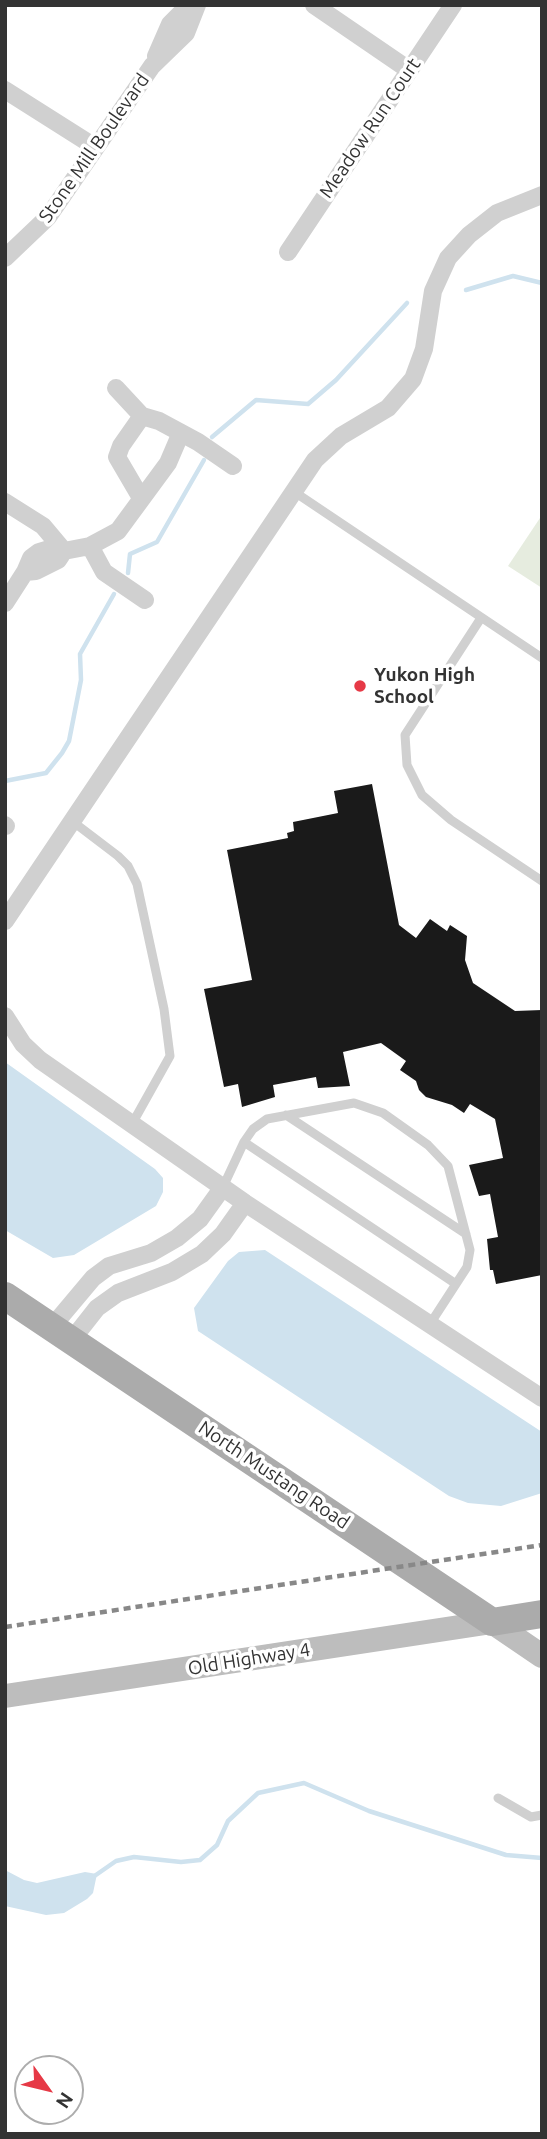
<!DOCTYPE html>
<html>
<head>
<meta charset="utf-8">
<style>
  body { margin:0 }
  #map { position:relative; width:547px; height:2139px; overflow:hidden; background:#fff; font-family:Ubuntu,sans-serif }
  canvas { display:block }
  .frame { position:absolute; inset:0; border:7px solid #333; pointer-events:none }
  .north { position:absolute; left:14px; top:2055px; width:70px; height:70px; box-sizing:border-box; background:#fff; border:2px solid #adadad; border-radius:50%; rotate:124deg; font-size:19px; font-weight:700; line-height:28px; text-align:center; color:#333 }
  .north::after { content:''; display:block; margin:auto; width:24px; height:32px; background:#e63946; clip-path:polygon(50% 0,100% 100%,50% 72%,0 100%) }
</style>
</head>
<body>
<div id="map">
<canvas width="547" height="2139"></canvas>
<div class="frame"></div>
<div class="north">N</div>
</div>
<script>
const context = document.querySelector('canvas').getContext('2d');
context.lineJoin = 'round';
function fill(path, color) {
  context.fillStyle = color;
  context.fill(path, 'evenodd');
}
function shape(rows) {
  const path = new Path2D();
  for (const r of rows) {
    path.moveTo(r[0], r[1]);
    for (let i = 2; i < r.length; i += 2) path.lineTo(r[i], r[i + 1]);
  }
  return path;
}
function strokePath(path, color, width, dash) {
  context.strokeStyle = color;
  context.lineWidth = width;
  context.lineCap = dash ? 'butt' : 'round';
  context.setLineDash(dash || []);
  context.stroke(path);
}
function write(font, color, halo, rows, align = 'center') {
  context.font = font + ' Ubuntu,sans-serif';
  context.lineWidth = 7;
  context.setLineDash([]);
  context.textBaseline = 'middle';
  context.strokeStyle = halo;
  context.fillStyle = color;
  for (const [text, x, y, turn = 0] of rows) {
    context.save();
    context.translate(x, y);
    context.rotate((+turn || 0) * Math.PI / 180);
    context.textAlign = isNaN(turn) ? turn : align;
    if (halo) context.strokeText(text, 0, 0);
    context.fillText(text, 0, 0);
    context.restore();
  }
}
fill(shape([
  [542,515,542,588,508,566]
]), '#e6ecdf');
fill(shape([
  [5,1062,155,1169,163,1178,163,1192,156,1206,74,1255,53,1258,5,1230],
  [265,1250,542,1432,542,1493,501,1506,468,1503,449,1496,198,1331,194,1308,228,1261,239,1252],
  [5,1870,24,1880,37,1883,85,1872,97,1874,93,1893,87,1899,64,1913,46,1915,5,1906]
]), '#cfe2ee');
strokePath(shape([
  [466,290,513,276,542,283],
  [212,437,256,400,308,404,336,380,407,303],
  [128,573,130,554,157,542,204,460],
  [5,781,46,773,62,753,69,741,81,680,80,654,114,594],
  [93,1877,116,1861,134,1857,181,1862,200,1860,217,1845,228,1821,258,1793,304,1783,369,1811,506,1855,542,1858]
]), '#cfe2ee', 4.5);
fill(shape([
  [372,784,399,925,416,938,430,919,447,931,450,925,467,936,465,960,473,983,515,1011,542,1010,542,1275,496,1284,493,1270,490,1270,487,1239,498,1237,490,1194,479,1196,469,1165,503,1158,495,1119,470,1104,464,1113,452,1105,426,1097,419,1090,416,1081,400,1070,406,1061,381,1043,343,1052,350,1086,318,1088,316,1077,273,1085,275,1097,242,1107,238,1084,224,1087,204,989,252,980,227,850,288,838,287,833,294,831,293,822,338,813,334,791]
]), '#1a1a1a');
strokePath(shape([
  [293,491,542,658],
  [481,618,405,735,407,765,422,795,451,820,542,881],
  [72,821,118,856,128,866,137,884,164,1009,170,1056,132,1124],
  [286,1115,466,1234],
  [244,1142,456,1284],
  [223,1187,244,1142,253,1129,267,1119,354,1103,383,1113,428,1145,448,1166,470,1250,467,1267,430,1324],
  [498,1798,531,1817,542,1815]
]), '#d0d0d0', 9);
strokePath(shape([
  [314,5,409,70],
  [156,56,170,24,189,5],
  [5,90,95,147],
  [288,252,453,5],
  [5,258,48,217,152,66,186,33,197,5],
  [116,388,142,416,159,421,198,442,233,466],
  [141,498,117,457,121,446,142,416],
  [5,502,43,526,64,551],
  [90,546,104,572,145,600],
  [64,551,58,560,36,571,25,572,31,558,39,552,52,548,64,551,90,546,118,531,168,463,180,435],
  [5,603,25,572],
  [5,825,6,826],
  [5,921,315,460,341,436,388,408,413,379,424,349,433,291,448,258,469,235,497,213,542,195],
  [5,1016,23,1044,40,1060,245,1203,542,1398],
  [51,1328,93,1278,109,1266,151,1253,177,1238,200,1219,223,1187],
  [71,1341,97,1308,118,1293,172,1272,202,1254,223,1234,245,1203]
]), '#d0d0d0', 18);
strokePath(shape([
  [5,1696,492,1622,542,1656]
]), '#bdbdbd', 24);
strokePath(shape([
  [5,1296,492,1622,542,1614]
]), '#ababab', 28);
strokePath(shape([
  [5,1627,542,1545]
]), '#888', 4.5, [7, 5]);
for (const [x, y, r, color] of [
  [360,686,7,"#e63946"]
]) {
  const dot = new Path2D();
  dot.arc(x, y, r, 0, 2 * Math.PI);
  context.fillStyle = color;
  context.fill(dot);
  strokePath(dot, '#fff', 2.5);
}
write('19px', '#333', '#fff', [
  ["Meadow Run Court",370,128,-56],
  ["Stone Mill Boulevard",94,148,-55],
  ["North Mustang Road",274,1475,34],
  ["Old Highway 4",249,1659,-9]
]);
write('bold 19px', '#333', '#fff', [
  ["Yukon High",374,675],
  ["School",374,697]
], 'left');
</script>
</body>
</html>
